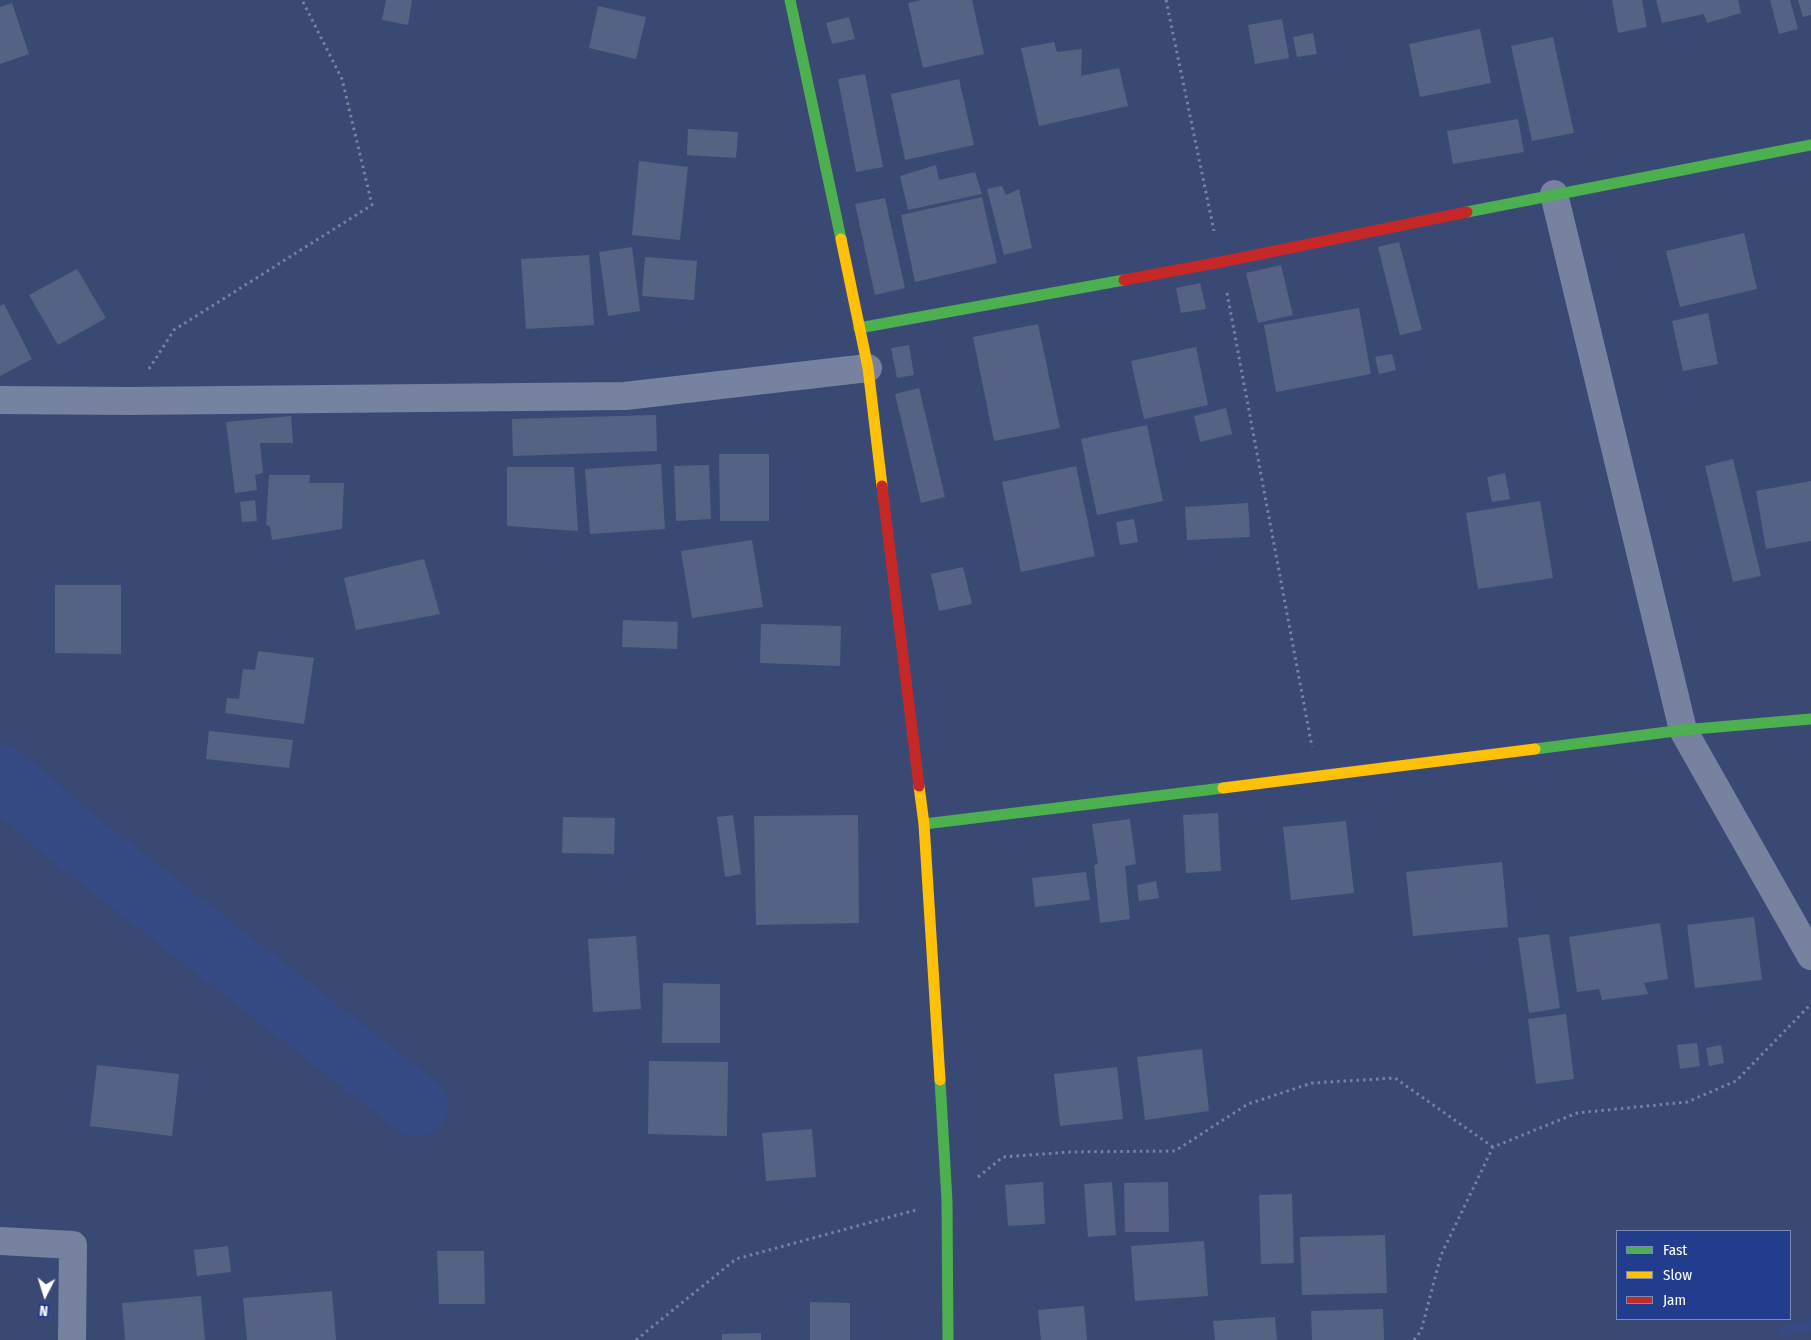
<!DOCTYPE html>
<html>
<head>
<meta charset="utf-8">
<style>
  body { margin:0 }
  #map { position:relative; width:1811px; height:1340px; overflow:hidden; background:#3a4974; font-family:"Fira Sans Condensed",sans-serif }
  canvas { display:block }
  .legend { position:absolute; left:1616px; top:1230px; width:175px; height:90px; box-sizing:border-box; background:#223d8d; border:1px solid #7a8bbb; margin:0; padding:6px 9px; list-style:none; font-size:15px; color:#fff }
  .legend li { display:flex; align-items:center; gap:10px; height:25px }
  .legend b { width:25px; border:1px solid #7a8bbb }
  .north { position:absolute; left:20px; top:1270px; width:50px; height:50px; -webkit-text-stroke:4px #223d8d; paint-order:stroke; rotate:185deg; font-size:14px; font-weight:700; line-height:20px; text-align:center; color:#fff }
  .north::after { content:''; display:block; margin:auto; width:18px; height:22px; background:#fff; clip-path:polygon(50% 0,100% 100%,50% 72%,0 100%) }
</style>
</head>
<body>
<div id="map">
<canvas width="1811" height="1340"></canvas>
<ul class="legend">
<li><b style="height:6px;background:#4caf50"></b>Fast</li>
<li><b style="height:6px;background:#ffc107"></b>Slow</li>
<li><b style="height:6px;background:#c62828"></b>Jam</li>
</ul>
<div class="north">N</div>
</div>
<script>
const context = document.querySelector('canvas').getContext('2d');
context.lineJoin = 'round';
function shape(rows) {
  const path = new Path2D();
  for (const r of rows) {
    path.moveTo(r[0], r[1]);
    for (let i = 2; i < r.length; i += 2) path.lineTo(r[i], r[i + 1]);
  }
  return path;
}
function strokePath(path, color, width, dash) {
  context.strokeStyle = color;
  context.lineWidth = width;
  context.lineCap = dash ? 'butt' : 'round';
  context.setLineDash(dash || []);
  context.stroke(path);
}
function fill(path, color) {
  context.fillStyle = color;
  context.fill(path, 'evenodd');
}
strokePath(shape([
  [1783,1331,1811,1325]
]), '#364a83', 10);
strokePath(shape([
  [0,775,73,838,417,1106]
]), '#364a83', 62);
fill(shape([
  [386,0,412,0,408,25,382,20],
  [922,0,972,0,984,54,923,68,908,3],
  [1612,0,1642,0,1647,27,1618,33],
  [1656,0,1738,0,1741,13,1707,23,1704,14,1662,23],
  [1770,0,1790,0,1798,29,1779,34],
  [1798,0,1811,0,1811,15,1803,17],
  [12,3,29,54,0,64,0,7],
  [598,6,646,17,636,59,589,48],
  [849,17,855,39,832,44,826,23],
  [1282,19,1289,58,1255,64,1248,25],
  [1480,29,1491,83,1420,97,1409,44],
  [1313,33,1317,54,1297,57,1293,37],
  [1553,37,1574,133,1532,141,1511,46],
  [1054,42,1057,52,1082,49,1081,76,1119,68,1128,106,1039,126,1021,48],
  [865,74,883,167,856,172,838,79],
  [959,79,974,145,905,160,891,94],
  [1518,119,1524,152,1453,164,1447,131],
  [688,129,738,132,736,158,687,155],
  [639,161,688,167,680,240,632,235],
  [936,165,939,180,975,172,982,194,908,210,900,176],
  [1002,186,1006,195,1019,189,1032,248,1004,255,987,189],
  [982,197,997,263,915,282,901,215],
  [885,198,905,288,875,295,855,204],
  [1744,233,1757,289,1680,307,1666,251],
  [1399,242,1422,330,1400,335,1378,247],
  [632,247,640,311,608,316,599,252],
  [589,255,594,325,526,329,521,259],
  [645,257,697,261,694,300,642,296],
  [1281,265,1293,315,1258,323,1246,273],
  [77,269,106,318,58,345,29,295],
  [1200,283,1206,309,1181,313,1176,288],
  [4,304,32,359,0,376,0,306],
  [1359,308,1371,374,1276,392,1264,325],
  [1708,313,1718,364,1683,371,1672,321],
  [1038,324,1060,428,994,441,973,337],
  [909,345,914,375,897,378,891,348],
  [1196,347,1208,405,1144,419,1131,361],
  [1392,354,1396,370,1379,374,1375,357],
  [919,388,945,497,921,503,895,394],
  [1226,408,1232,434,1200,442,1194,416],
  [656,415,657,451,513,456,512,419],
  [291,416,293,443,260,443,263,473,255,475,257,490,235,493,226,422],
  [1147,425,1163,501,1097,515,1081,439],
  [719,454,769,454,769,521,720,521],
  [1733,459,1761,576,1733,582,1705,466],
  [661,464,665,529,590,534,585,469],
  [709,465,711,519,676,521,674,466],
  [1076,466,1095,556,1021,572,1002,482],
  [507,467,574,467,578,531,507,526],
  [1505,473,1510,499,1492,502,1487,477],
  [269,475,310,475,309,483,344,483,342,529,272,540,270,526,266,525],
  [1811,481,1811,541,1766,549,1756,491],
  [255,500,257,521,242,522,240,502],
  [1540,501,1553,578,1478,589,1466,513],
  [1248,503,1250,537,1187,540,1185,507],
  [1134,519,1138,542,1120,545,1116,522],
  [752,540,763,607,692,618,681,551],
  [424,559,440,614,356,630,344,578],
  [963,567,972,604,939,611,931,574],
  [55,585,121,585,121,654,55,653],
  [623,620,678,622,677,649,622,647],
  [761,624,841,626,840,666,760,663],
  [258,651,314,658,304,724,225,713,227,698,239,699,243,669,255,670],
  [209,731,293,740,289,768,206,759],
  [1218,813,1221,871,1186,873,1183,815],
  [733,815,741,874,725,877,717,817],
  [858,815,859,923,756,925,754,816],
  [563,817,615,818,614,854,562,853],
  [1130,819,1136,864,1125,866,1130,919,1100,923,1094,865,1098,864,1092,824],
  [1346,821,1354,893,1291,900,1283,827],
  [1502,862,1508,927,1413,936,1406,872],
  [1086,872,1090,900,1035,907,1032,878],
  [1156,881,1159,898,1139,901,1137,885],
  [1754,917,1762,980,1695,988,1687,925],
  [1660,923,1668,979,1644,983,1648,994,1602,1000,1599,989,1577,992,1569,937],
  [1549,934,1560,1008,1529,1013,1518,938],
  [636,936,641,1009,593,1012,588,939],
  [663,983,720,984,720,1043,662,1043],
  [1566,1014,1574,1079,1536,1084,1528,1019],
  [1697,1043,1700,1066,1680,1069,1677,1045],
  [1721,1045,1724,1063,1709,1066,1706,1048],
  [1202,1049,1209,1111,1145,1120,1137,1057],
  [649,1061,728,1062,727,1136,648,1134],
  [97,1065,179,1074,172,1136,90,1126],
  [1117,1067,1123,1119,1060,1126,1054,1074],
  [812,1129,816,1177,766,1181,762,1133],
  [1043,1182,1045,1224,1008,1226,1005,1185],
  [1112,1182,1116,1235,1088,1237,1084,1184],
  [1168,1182,1169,1232,1125,1232,1124,1183],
  [1292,1194,1294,1263,1261,1264,1259,1195],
  [1385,1235,1387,1293,1302,1295,1300,1237],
  [1204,1241,1208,1296,1135,1301,1131,1246],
  [228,1246,231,1272,197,1276,194,1250],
  [437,1251,484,1251,485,1304,439,1304],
  [332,1291,336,1340,247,1340,243,1298],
  [201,1296,205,1340,125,1340,122,1303],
  [810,1302,850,1303,850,1340,810,1340],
  [1084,1306,1087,1340,1041,1340,1038,1310],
  [1383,1309,1384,1340,1312,1340,1311,1311],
  [1275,1317,1277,1340,1215,1340,1213,1321],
  [761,1333,761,1340,722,1340,722,1334]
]), '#566284');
strokePath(shape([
  [1166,0,1214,231],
  [1227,293,1312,747],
  [149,369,174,330,372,205,342,79,302,0],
  [978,1177,1003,1157,1070,1152,1175,1151,1248,1104,1312,1083,1395,1078,1493,1147],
  [636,1340,736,1259,916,1210],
  [1414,1340,1421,1331,1441,1255,1493,1147,1577,1113,1687,1102,1736,1081,1811,1004]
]), '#7682a0', 3, [2.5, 4]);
strokePath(shape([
  [1554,194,1683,730,1811,956],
  [0,400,129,401,625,396,868,368],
  [0,1241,73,1245,72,1340]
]), '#7682a0', 28);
strokePath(shape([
  [790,0,841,239],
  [1467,212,1811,145],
  [859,328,1124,280],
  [1535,749,1683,730,1811,719],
  [924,824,1223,788],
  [940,1080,947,1201,948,1340]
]), '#4caf50', 11);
strokePath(shape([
  [841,239,868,368,882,486],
  [919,786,924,824,940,1080],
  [1223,788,1535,749]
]), '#ffc107', 11);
strokePath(shape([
  [1124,280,1221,262,1467,212],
  [882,486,919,786]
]), '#c62828', 11);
</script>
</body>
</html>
